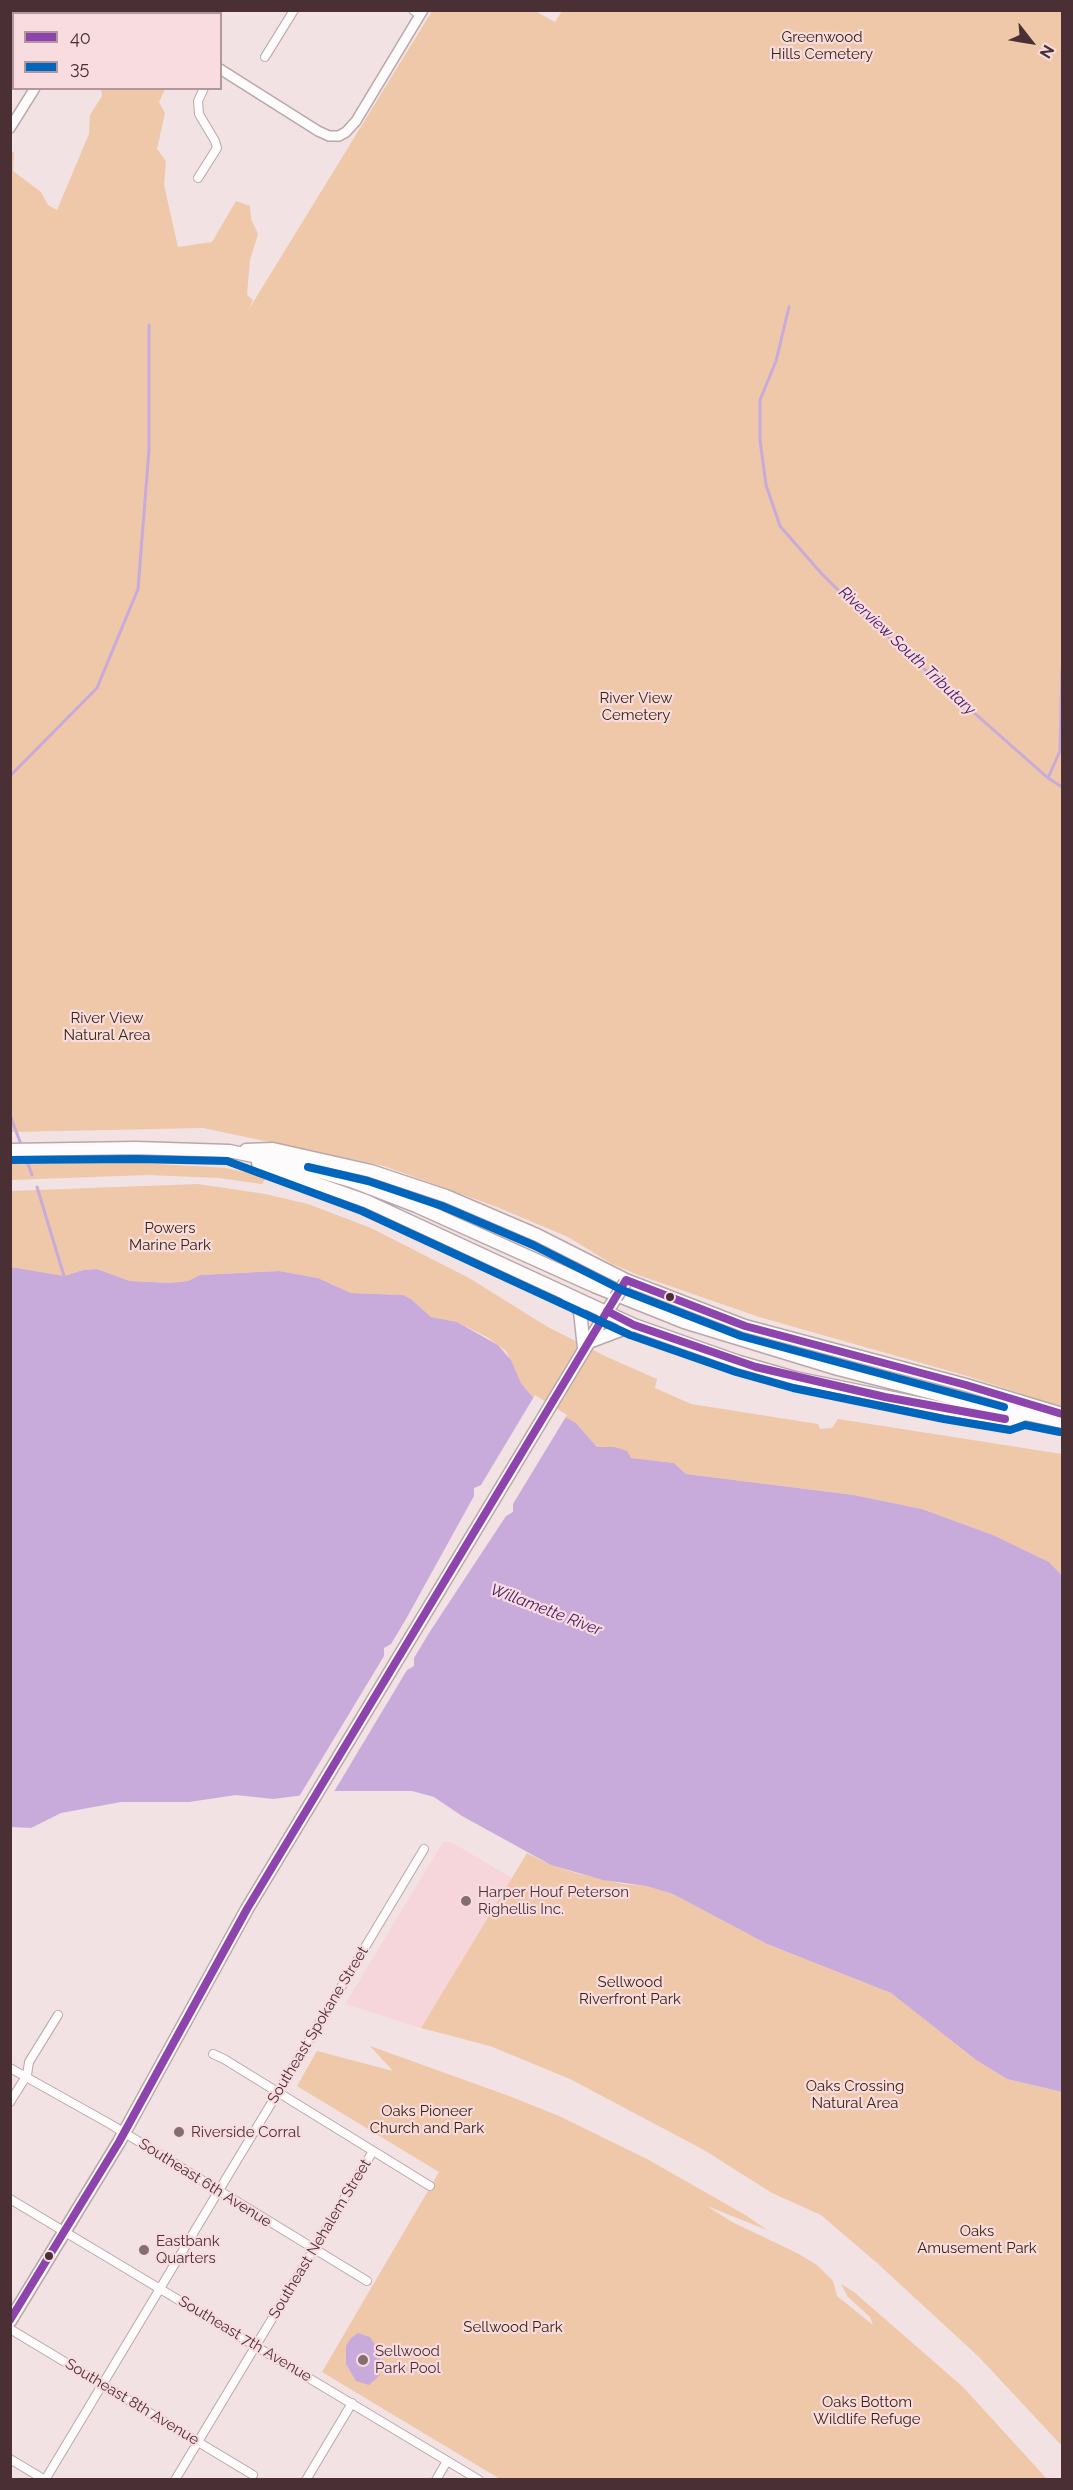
<!DOCTYPE html>
<html>
<head>
<meta charset="utf-8">
<style>
  body { margin:0 }
  #map { position:relative; width:1073px; height:2490px; overflow:hidden; background:#f2e2e4; font-family:Raleway,sans-serif }
  canvas { display:block }
  .frame { position:absolute; inset:0; border:12px solid #4a3035; pointer-events:none }
  .legend { position:absolute; left:12px; top:12px; width:210px; height:78px; box-sizing:border-box; background:#f8dce0; border:2px solid #b2979c; margin:0; padding:8px 10px; list-style:none; font-size:18px; color:#4a3035 }
  .legend li { display:flex; align-items:center; gap:12px; height:30px }
  .legend b { width:30px; border:2px solid #b2979c }
  .north { position:absolute; left:1001px; top:12px; width:60px; height:60px; -webkit-text-stroke:4px #f8dce0; paint-order:stroke; rotate:121deg; font-size:16px; font-weight:700; line-height:24px; text-align:center; color:#4a3035 }
  .north::after { content:''; display:block; margin:auto; width:21px; height:27px; background:#4a3035; clip-path:polygon(50% 0,100% 100%,50% 72%,0 100%) }
</style>
</head>
<body>
<div id="map">
<canvas width="1073" height="2490"></canvas>
<div class="frame"></div>
<ul class="legend">
<li><b style="height:8px;background:#8e44ad"></b>40</li>
<li><b style="height:8px;background:#0065bd"></b>35</li>
</ul>
<div class="north">N</div>
</div>
<script>
const context = document.querySelector('canvas').getContext('2d');
context.lineJoin = 'round';
function fill(path, color) {
  context.fillStyle = color;
  context.fill(path, 'evenodd');
}
function shape(rows) {
  const path = new Path2D();
  for (const r of rows) {
    path.moveTo(r[0], r[1]);
    for (let i = 2; i < r.length; i += 2) path.lineTo(r[i], r[i + 1]);
  }
  return path;
}
function strokePath(path, color, width, dash) {
  context.strokeStyle = color;
  context.lineWidth = width;
  context.lineCap = dash ? 'butt' : 'round';
  context.setLineDash(dash || []);
  context.stroke(path);
}
function write(font, color, halo, rows, align = 'center') {
  context.font = font + ' Raleway,sans-serif';
  context.lineWidth = 4.5;
  context.setLineDash([]);
  context.textBaseline = 'middle';
  context.strokeStyle = halo;
  context.fillStyle = color;
  for (const [text, x, y, turn = 0] of rows) {
    context.save();
    context.translate(x, y);
    context.rotate((+turn || 0) * Math.PI / 180);
    context.textAlign = isNaN(turn) ? turn : align;
    if (halo) context.strokeText(text, 0, 0);
    context.fillText(text, 0, 0);
    context.restore();
  }
}
fill(shape([
  [443,1842,451,1842,512,1878,421,2028,345,2004]
]), '#f6d6db');
fill(shape([
  [562,11,1062,11,1062,1407,967,1376,759,1317,641,1276,612,1264,568,1237,497,1207,384,1166,203,1128,11,1132,11,150,14,153,13,171,41,192,48,205,57,210,89,134,90,115,102,96,101,89,165,89,159,102,165,113,157,149,166,161,164,185,178,247,212,242,236,201,250,206,251,219,258,234,250,260,247,295,253,300,249,309,432,11,535,11,555,22],
  [110,1161,226,1168,263,1176,265,1179,262,1184,219,1178,148,1175,11,1180,11,1163],
  [198,1184,265,1194,308,1204,371,1228,469,1278,546,1326,607,1357,657,1379,655,1388,691,1404,818,1424,820,1429,832,1428,838,1419,1062,1454,1062,1575,1049,1562,993,1535,922,1509,854,1495,686,1474,674,1463,630,1458,614,1447,597,1447,576,1423,535,1400,521,1383,506,1351,487,1337,457,1322,431,1317,411,1299,403,1295,351,1293,318,1278,279,1271,200,1275,188,1281,170,1283,130,1281,97,1269,83,1270,64,1276,11,1267,10,1191],
  [527,1853,551,1865,576,1873,623,1884,646,1886,673,1894,767,1944,891,1993,976,2060,1007,2079,1062,2092,1062,2446,979,2357,877,2263,821,2215,772,2193,704,2150,570,2079,490,2046,421,2028],
  [370,2046,509,2096,559,2116,647,2159,747,2216,767,2230,707,2206,732,2222,797,2253,817,2265,833,2281,837,2296,873,2325,870,2317,848,2297,841,2284,854,2292,963,2387,1047,2479,500,2479,322,2372,439,2172,297,2086,317,2051,393,2071]
]), '#eec8a8');
fill(shape([
  [11,1267,64,1276,83,1270,97,1269,130,1281,170,1283,188,1281,200,1275,279,1271,318,1278,351,1293,403,1295,411,1299,431,1317,457,1322,498,1345,511,1360,521,1383,535,1400,576,1423,597,1447,614,1447,627,1451,631,1458,674,1463,686,1474,854,1495,922,1509,993,1535,1049,1562,1062,1575,1062,2092,1007,2079,976,2060,891,1993,767,1944,673,1894,646,1886,603,1880,551,1865,462,1816,434,1797,412,1791,336,1791,273,1799,236,1795,189,1802,121,1802,61,1813,31,1828,11,1827],
  [358,2333,370,2337,380,2353,380,2375,369,2385,356,2381,346,2364,346,2346,351,2338]
]), '#c8abda');
fill(shape([
  [535,1395,567,1415,513,1504,513,1512,506,1516,429,1633,414,1658,414,1666,407,1670,332,1795,297,1800,384,1656,384,1648,391,1644,406,1619,474,1496,474,1488,481,1485]
]), '#f2e2e4');
strokePath(shape([
  [789,307,776,361,760,400,760,440,766,485,780,526,821,573,861,613,1048,778],
  [1062,668,1060,751,1048,778,1062,787],
  [10,776,97,688,138,589,149,450,149,325],
  [10,1115,22,1147],
  [24,1153,32,1175],
  [37,1187,64,1276]
]), '#c8abda', 3);
const minor = shape([
  [413,10,420,15],
  [265,57,294,10],
  [198,178,217,148,215,141,199,114,198,101,204,88],
  [213,2054,224,2059,430,2186],
  [10,2068,110,2124,367,2281],
  [10,2102,27,2075,29,2062,58,2015],
  [10,2199,479,2480],
  [10,2329,253,2475],
  [10,2459,45,2480,424,1849],
  [175,2480,373,2151],
  [306,2480,352,2403],
  [436,2480,447,2461]
]);
const tertiary = shape([
  [129,10,134,14],
  [84,14,87,10],
  [220,69,318,131,329,136,339,136,346,132,356,121,423,10],
  [10,128,35,88]
]);
const primary = shape([
  [10,1150,136,1148,229,1151,293,1164,351,1181,416,1206,594,1286,684,1322,838,1369,948,1397,1062,1422],
  [246,1150,273,1149,371,1171,446,1196,537,1235,626,1280,745,1326,966,1385,1062,1414],
  [258,1163,366,1201,634,1325,739,1362,795,1378,946,1409,1011,1420,1024,1414],
  [568,1297,580,1311,584,1348],
  [589,1342,634,1325],
  [10,2321,119,2142,247,1909,616,1297]
]);
strokePath(minor, '#baa7aa', 10);
strokePath(tertiary, '#baa7aa', 12);
strokePath(primary, '#baa7aa', 15);
strokePath(minor, '#fdfbfb', 8);
strokePath(tertiary, '#fdfbfb', 9);
strokePath(primary, '#fdfbfb', 12);
const primaryBridge = shape([
  [616,1297,625,1283]
]);
strokePath(primaryBridge, '#baa7aa', 15, []);
strokePath(primaryBridge, '#fdfbfb', 12);
strokePath(shape([
  [607,1311,634,1325,756,1367,885,1397,1005,1419],
  [10,2320,119,2142,247,1909,626,1280,745,1326,966,1385,1062,1414]
]), '#8e44ad', 8);
strokePath(shape([
  [10,1160,136,1159,227,1161,362,1211,630,1335,736,1372,793,1388,944,1419,1010,1430,1025,1425,1060,1432],
  [308,1167,368,1181,442,1206,533,1245,622,1290,741,1336,1004,1407]
]), '#0065bd', 8);
for (const [x, y, r, color] of [
  [670,1297,5,"#4a3035"],
  [466,1901,6,"#856e72"],
  [179,2132,6,"#856e72"],
  [144,2250,6,"#856e72"],
  [49,2256,5,"#4a3035"],
  [363,2360,6,"#856e72"]
]) {
  const dot = new Path2D();
  dot.arc(x, y, r, 0, 2 * Math.PI);
  context.fillStyle = color;
  context.fill(dot);
  strokePath(dot, '#f8dce0', 2);
}
write('15px', '#3b2509', '#f8dce0', [
  ["Greenwood",822,37],
  ["Hills Cemetery",822,54],
  ["River View",636,698],
  ["Cemetery",636,715],
  ["River View",107,1018],
  ["Natural Area",107,1035],
  ["Powers",170,1228],
  ["Marine Park",170,1245],
  ["Sellwood",630,1982],
  ["Riverfront Park",630,1999],
  ["Oaks Crossing",855,2086],
  ["Natural Area",855,2103],
  ["Oaks Pioneer",427,2111],
  ["Church and Park",427,2128],
  ["Oaks",977,2231],
  ["Amusement Park",977,2248],
  ["Sellwood Park",513,2327],
  ["Oaks Bottom",867,2402],
  ["Wildlife Refuge",867,2419]
]);
write('15px', '#4a3035', '#f8dce0', [
  ["Harper Houf Peterson",478,1892],
  ["Righellis Inc.",478,1909],
  ["Riverside Corral",191,2132],
  ["Eastbank",156,2241],
  ["Quarters",156,2258],
  ["Sellwood",375,2351],
  ["Park Pool",375,2368]
], 'left');
write('15px', '#4a3035', '#f8dce0', [
  ["Southeast Spokane Street",318,2025,-59],
  ["Southeast 6th Avenue",205,2183,32],
  ["Southeast Nehalem Street",320,2239,-59],
  ["Southeast 7th Avenue",245,2339,31],
  ["Southeast 8th Avenue",132,2402,31]
]);
write('italic 16px', '#451665', '#f8dce0', [
  ["Riverview South Tributary",907,651,43],
  ["Willamette River",546,1610,21]
]);
</script>
</body>
</html>
